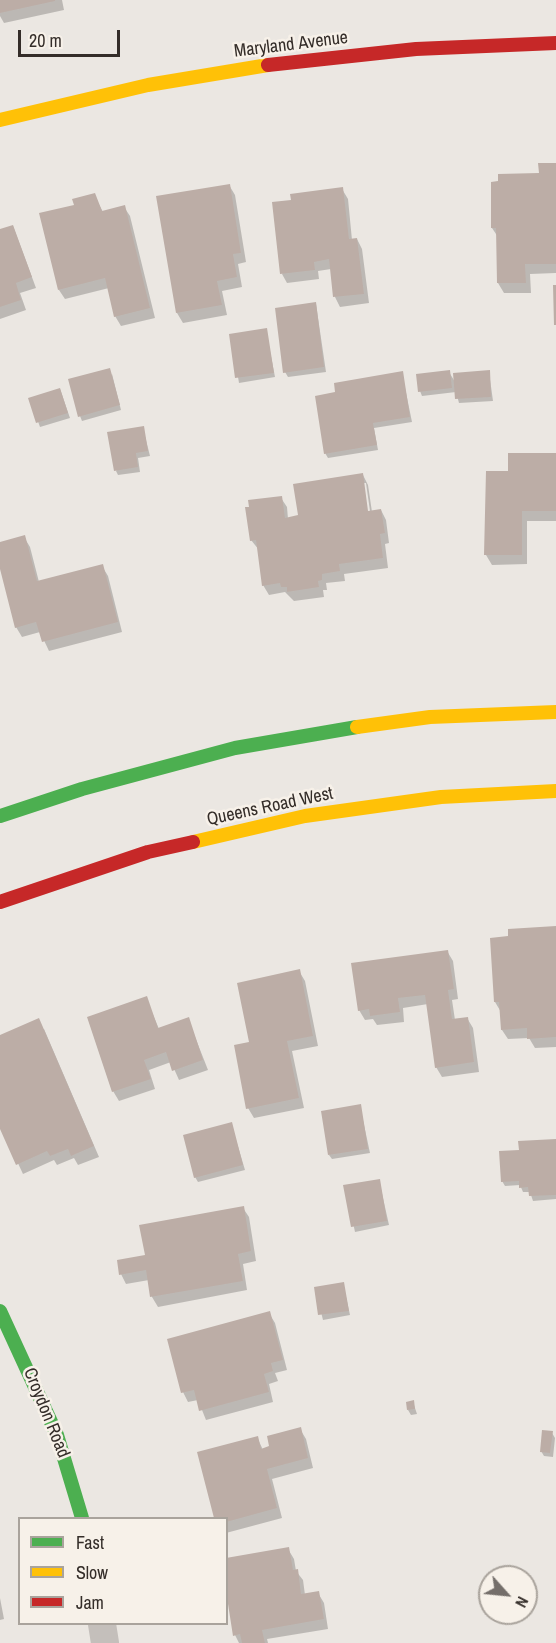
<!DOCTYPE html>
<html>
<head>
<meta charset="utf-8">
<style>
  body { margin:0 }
  #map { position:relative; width:556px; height:1643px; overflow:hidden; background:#ebe7e2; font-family:"Archivo Narrow",sans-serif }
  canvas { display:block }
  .legend { position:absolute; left:18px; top:1517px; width:210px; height:108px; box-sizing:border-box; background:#f7f1e9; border:2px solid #a9a39c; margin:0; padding:8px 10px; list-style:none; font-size:18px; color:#342d29 }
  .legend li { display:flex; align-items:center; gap:12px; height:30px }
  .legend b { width:30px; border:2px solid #a9a39c }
  .north { position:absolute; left:478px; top:1565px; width:60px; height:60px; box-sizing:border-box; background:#f7f1e9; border:2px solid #a9a39c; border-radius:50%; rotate:117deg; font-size:16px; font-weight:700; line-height:24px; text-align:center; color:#342d29 }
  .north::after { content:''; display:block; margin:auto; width:21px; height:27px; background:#746e6a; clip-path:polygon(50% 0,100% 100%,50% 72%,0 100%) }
  .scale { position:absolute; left:18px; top:30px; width:102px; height:27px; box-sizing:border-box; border:3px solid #342d29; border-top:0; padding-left:8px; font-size:18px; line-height:21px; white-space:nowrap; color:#342d29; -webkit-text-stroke:4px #f7f1e9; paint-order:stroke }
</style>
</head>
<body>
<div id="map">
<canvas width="556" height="1643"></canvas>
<ul class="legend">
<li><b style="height:8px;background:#4caf50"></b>Fast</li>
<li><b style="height:8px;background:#ffc107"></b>Slow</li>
<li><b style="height:8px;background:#c62828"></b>Jam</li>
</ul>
<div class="north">N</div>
<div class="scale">20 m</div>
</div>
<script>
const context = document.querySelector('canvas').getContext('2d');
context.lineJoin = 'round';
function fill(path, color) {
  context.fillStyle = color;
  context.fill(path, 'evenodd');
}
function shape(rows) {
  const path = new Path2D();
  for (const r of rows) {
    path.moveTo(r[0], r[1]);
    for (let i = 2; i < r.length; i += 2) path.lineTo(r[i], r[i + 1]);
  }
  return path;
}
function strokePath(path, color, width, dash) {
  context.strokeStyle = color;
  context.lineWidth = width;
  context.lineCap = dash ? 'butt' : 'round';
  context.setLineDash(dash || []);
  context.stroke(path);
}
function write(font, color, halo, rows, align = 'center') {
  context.font = font + ' "Archivo Narrow",sans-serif';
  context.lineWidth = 5;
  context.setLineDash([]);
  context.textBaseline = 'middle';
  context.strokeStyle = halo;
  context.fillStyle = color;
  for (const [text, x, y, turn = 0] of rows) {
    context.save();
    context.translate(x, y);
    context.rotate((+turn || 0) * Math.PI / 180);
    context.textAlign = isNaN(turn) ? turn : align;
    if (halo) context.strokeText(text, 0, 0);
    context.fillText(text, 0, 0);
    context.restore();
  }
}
fill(shape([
  [0,0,62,0,64,10,4,23,0,16],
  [556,164,556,273,530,274,531,293,504,293,498,283,498,237,492,228,541,175],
  [229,185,235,195,246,262,238,264,242,287,222,291,227,315,183,323,177,313,158,197],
  [342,189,348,199,352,240,357,239,362,249,369,303,340,307,335,297,331,269,318,271,319,279,287,283,282,274],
  [94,195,103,212,124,207,130,216,155,318,121,326,115,316,109,288,65,299,59,290,76,206],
  [13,226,36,288,20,293,26,310,0,319,0,231],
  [316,304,326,372,288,377,285,372],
  [266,330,275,377,239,383,231,335],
  [449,372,455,382,489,372,493,401,459,403,456,392,422,396,420,391],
  [402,373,412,422,374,428,378,450,328,458,325,453,337,393],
  [112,374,121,410,82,421,80,416],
  [60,389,70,418,40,427,30,399],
  [143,428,150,456,138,458,140,472,118,475,116,471],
  [556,455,556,521,527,521,527,564,492,565,486,555,509,473],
  [363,475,368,485,372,512,381,510,386,520,389,543,385,544,388,568,344,574,345,581,326,583,327,590,323,590,324,597,294,601,285,592,269,595,263,585,259,550,251,540,281,498,287,507,288,519,300,517],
  [363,483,366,483,371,518,368,518],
  [24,537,30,547,39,582,102,566,108,576,122,632,49,651,40,632,22,637,16,627,0,563,0,543],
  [556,928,556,1047,535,1048,529,1038,508,1039,502,1030,501,1012,495,1002],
  [447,951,453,961,458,999,452,1000,455,1020,467,1018,473,1028,479,1072,442,1077,436,1067,428,1004,403,1008,404,1022,377,1025,373,1019,365,1020,359,1010],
  [299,971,305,981,318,1046,292,1051,304,1108,254,1118,248,1108],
  [146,998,159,1029,188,1019,208,1070,179,1080,171,1062,149,1070,155,1089,119,1101,113,1091],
  [44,1029,99,1157,78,1165,74,1158,57,1165,54,1160,23,1174,0,1125,0,1036],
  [360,1106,370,1153,332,1159,329,1155],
  [231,1123,245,1170,198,1182,195,1177],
  [556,1140,556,1199,533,1201,530,1192,523,1192,520,1185,505,1186,502,1181],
  [379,1180,389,1225,355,1232,345,1186],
  [243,1208,249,1217,256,1261,243,1264,247,1290,158,1307,152,1297,149,1280,126,1284,121,1274,147,1256],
  [343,1283,350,1315,323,1320,315,1288],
  [269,1313,275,1323,287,1370,275,1373,278,1381,269,1384,273,1402,206,1420,198,1400,188,1402,183,1392],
  [413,1402,417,1414,411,1415,408,1410],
  [300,1429,306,1439,313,1468,272,1479,282,1518,226,1533,226,1518,216,1518,198,1453,257,1437,263,1450],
  [552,1433,555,1438,553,1457,544,1456,541,1451],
  [288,1549,294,1559,296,1571,303,1580,305,1595,318,1593,324,1603,328,1629,267,1639,268,1643,239,1643,235,1635],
  [0,1598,4,1619,0,1620]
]), '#0003');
fill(shape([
  [0,0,55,0,55,1,0,13],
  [538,163,556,163,556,264,525,264,526,283,497,283,496,228,491,228,491,182,498,181,498,174,539,173],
  [230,184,241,253,233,254,237,277,217,281,222,305,176,313,156,196],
  [343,187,349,239,357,238,364,294,333,297,329,259,314,262,315,270,280,274,272,202,291,200,290,194],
  [95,193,102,211,125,205,150,308,114,317,105,278,58,290,39,213,74,205,72,199],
  [13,225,32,277,16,283,21,300,0,307,0,229],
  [553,285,556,285,556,325,554,325],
  [316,302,324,367,283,373,275,308],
  [267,328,274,373,235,378,229,334],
  [110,368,120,405,78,417,68,379],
  [450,370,452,388,418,392,416,374],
  [490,370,491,397,455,399,453,373],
  [403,371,410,417,373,423,377,445,324,454,315,396,335,392,334,383],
  [60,388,68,413,36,423,28,398],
  [144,426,148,451,136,453,138,467,114,471,107,432],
  [508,453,556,453,556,511,522,511,522,555,484,555,486,471,508,471],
  [363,473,368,511,381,509,385,533,380,534,383,558,339,564,340,571,322,574,322,580,318,581,319,587,287,592,287,587,281,587,280,583,262,586,256,540,250,541,245,507,249,507,248,500,282,496,285,518,298,515,293,484],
  [25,535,37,581,103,564,118,622,42,642,36,622,15,628,0,569,0,542],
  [556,926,556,1037,527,1039,527,1028,501,1030,499,1002,494,1002,490,938,508,936,508,929],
  [448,950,454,989,448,990,452,1019,468,1017,474,1062,435,1068,425,995,398,998,400,1012,370,1016,369,1009,358,1011,351,963],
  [300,969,313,1036,287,1041,299,1098,246,1109,234,1045,249,1042,237,983],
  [147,996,158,1028,189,1017,203,1060,172,1071,166,1052,144,1060,151,1079,112,1092,87,1017],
  [39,1018,94,1146,71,1156,68,1149,50,1156,47,1151,16,1165,0,1129,0,1035],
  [361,1104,368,1149,328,1155,321,1111],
  [232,1122,243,1165,194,1178,183,1135],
  [556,1139,556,1195,529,1196,528,1187,519,1188,519,1181,501,1182,499,1151,519,1150,518,1141],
  [380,1179,387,1221,351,1227,343,1185],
  [244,1206,251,1251,238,1254,243,1281,150,1297,146,1270,119,1275,117,1260,145,1255,139,1225],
  [344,1282,349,1311,318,1315,314,1287],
  [270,1311,283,1360,271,1363,273,1371,264,1374,269,1392,199,1411,194,1390,181,1393,167,1339],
  [414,1400,415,1409,407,1410,406,1402],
  [301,1427,308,1458,267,1469,277,1508,226,1522,226,1518,214,1518,197,1452,258,1436,261,1449,269,1446,267,1436],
  [542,1430,553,1431,550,1453,540,1452],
  [289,1547,293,1570,298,1569,301,1594,319,1591,324,1619,262,1630,265,1643,242,1643,240,1634,233,1636,226,1591,226,1558]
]), '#bcada6');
strokePath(shape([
  [102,1624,105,1643]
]), '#c4bfbb', 28);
strokePath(shape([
  [0,816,82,789,235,748,357,727],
  [0,1311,57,1435,82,1518]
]), '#4caf50', 14);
strokePath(shape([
  [0,120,148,85,268,65],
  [357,727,430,717,556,712],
  [193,842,305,816,441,797,556,791]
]), '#ffc107', 14);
strokePath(shape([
  [268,65,416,49,556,43],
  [0,902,148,852,193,842]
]), '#c62828', 14);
write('18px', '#342d29', '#f7f1e9', [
  ["Maryland Avenue",291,45,-7],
  ["Queens Road West",270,807,-12],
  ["Croydon Road",46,1413,68]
]);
</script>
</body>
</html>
